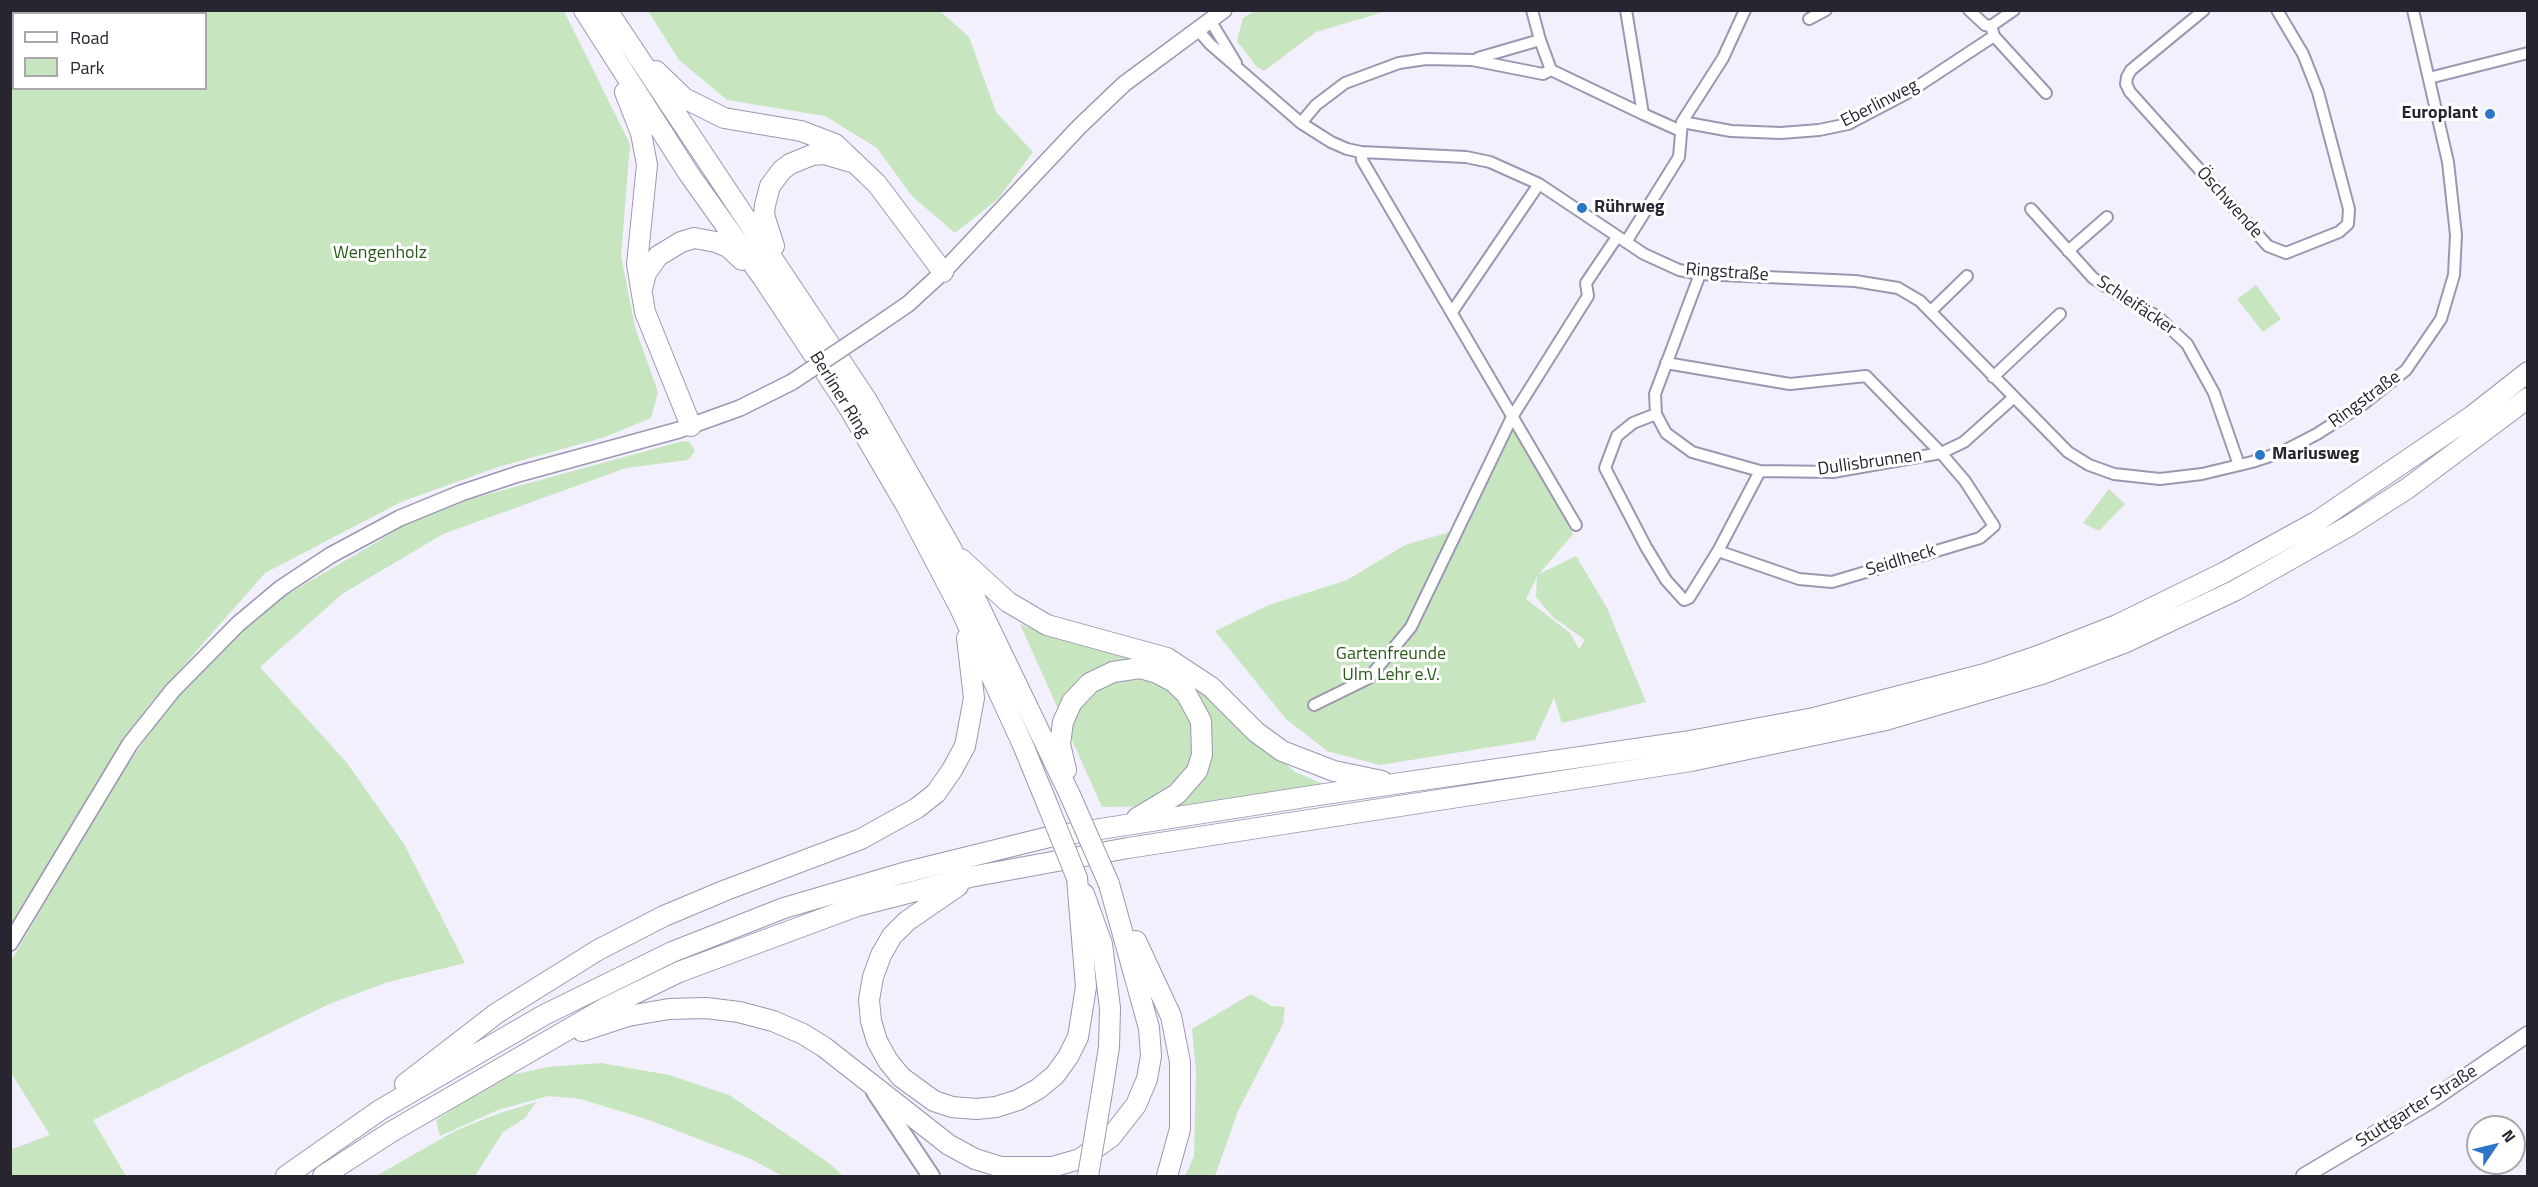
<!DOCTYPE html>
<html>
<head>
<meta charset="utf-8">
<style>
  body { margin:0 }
  #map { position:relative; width:2538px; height:1187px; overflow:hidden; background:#f2f0fc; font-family:"Titillium Web",sans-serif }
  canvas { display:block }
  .frame { position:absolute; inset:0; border:12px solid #272530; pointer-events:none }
  .legend { position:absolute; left:12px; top:12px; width:195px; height:78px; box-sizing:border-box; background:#fff; border:2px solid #a9a8ac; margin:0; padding:8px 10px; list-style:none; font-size:18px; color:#272530 }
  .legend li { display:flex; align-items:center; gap:12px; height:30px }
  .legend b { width:30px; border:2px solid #a9a8ac }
  .north { position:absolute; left:2466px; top:1115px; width:60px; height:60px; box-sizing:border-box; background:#fff; border:2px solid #a9a8ac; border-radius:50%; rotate:55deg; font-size:16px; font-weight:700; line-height:24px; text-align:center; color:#272530 }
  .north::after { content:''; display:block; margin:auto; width:21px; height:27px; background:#2c76c6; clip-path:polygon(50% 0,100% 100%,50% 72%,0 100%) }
</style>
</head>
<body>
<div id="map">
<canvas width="2538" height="1187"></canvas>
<div class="frame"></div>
<ul class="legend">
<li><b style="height:8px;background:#fff"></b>Road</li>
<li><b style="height:16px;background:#c7e5be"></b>Park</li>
</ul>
<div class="north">N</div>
</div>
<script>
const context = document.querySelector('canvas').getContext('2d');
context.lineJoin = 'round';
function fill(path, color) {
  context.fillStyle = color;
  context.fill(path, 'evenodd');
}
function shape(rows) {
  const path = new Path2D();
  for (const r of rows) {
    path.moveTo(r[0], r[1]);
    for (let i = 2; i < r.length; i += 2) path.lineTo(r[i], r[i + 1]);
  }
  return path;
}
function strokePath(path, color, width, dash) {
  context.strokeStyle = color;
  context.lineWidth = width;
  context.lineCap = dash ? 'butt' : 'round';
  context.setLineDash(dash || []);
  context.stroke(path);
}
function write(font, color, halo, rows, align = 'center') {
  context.font = font + ' "Titillium Web",sans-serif';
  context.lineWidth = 6;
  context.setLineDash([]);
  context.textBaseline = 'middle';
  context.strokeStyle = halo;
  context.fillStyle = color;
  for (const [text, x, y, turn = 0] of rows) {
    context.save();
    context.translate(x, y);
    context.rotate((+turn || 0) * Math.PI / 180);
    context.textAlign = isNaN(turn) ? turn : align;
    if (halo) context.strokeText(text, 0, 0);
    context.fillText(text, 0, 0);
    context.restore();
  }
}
fill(shape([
  [11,11,564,11,630,144,621,256,635,327,658,392,651,418,605,437,498,467,401,502,265,573,149,705,11,929],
  [14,14,206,14,206,88,14,88],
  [648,11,940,11,969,37,996,112,1033,152,998,199,955,233,912,196,877,148,825,116,727,100,679,60],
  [1255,11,1255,10,1387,11,1316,32,1264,71,1257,67,1237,41,1243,18],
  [2256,285,2281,319,2263,332,2237,299],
  [1513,427,1573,534,1539,574,1576,556,1607,608,1646,702,1562,723,1554,698,1535,740,1380,765,1327,751,1286,719,1215,631,1269,605,1347,580,1405,545,1467,527],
  [1537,577,1536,597,1553,617,1585,640,1579,649,1570,633,1526,599],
  [683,441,690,442,695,451,688,460,626,468,443,534,342,594,260,667,347,763,404,844,465,963,385,983,327,1005,93,1120,126,1176,11,1176,10,1150,50,1135,11,1073,11,961,119,776,171,704,241,628,283,597,406,525,467,500],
  [2109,489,2125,504,2099,531,2083,523],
  [1020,624,1047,634,1153,659,1206,695,1295,772,1323,784,1183,806,1102,807],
  [1251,994,1271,1006,1285,1007,1283,1024,1238,1111,1215,1176,1185,1176,1194,1156,1196,1071,1192,1029],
  [601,1063,669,1075,729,1095,829,1163,843,1176,782,1176,751,1159,646,1119,580,1099,548,1096,498,1110,440,1136,436,1120,502,1077,548,1067],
  [536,1102,525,1118,503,1132,475,1176,376,1176,455,1131,497,1114]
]), '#c7e5be');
const street = shape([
  [1532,10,1540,40],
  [1626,10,1643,114,1681,131],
  [1969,10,1985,25,1991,26,1994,36,2046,93],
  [2204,10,2131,70,2127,77,2126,84,2130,92,2268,246,2286,253,2339,232,2348,224,2349,209,2318,92,2303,54,2277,10],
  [1809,19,1826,10],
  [1210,20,1236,63],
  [1991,26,2014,10],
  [1197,29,1210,44,1301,123,1331,142,1347,149,1361,152,1466,157,1490,162,1539,184,1644,254,1679,270,1700,274,1855,281,1898,288,1920,301,2068,452,2089,465,2114,474,2160,479,2202,474,2252,462,2282,452,2317,434,2362,405,2406,370,2441,319,2454,275,2456,235,2448,162,2413,10],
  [1478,58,1540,40,1551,70],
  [2429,78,2528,53],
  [1682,122,1731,131,1781,133,1819,130,1848,124,1909,92,1994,36],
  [1301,123,1316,105,1345,83,1399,63,1426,59,1472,60,1543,74,1551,70,1643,114],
  [1361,152,1362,160,1576,525],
  [2031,209,2093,278,2128,301,2157,316,2187,344,2214,393,2239,465],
  [1626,242,1679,157,1682,122,1723,58,1745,10],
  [2068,251,2107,217],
  [1700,274,1655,394,1656,414,1666,433,1692,452,1760,471,1833,472,1941,453,1964,442,2013,398],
  [1931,311,1967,276],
  [1452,312,1539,184],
  [1993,377,2060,314],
  [1656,414,1633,423,1617,436,1605,468,1646,547,1666,580,1684,600,1689,598,1718,551,1799,579,1832,582,1980,538,1994,526,1965,481,1941,453,1866,376,1790,384,1666,363],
  [1718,551,1760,471],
  [1314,705,1369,678,1411,627,1512,417,1588,296,1586,283,1617,237]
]);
const secondary = shape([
  [867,332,908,304,943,272,1079,127,1124,84,1224,10],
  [10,943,130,744,173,690,238,624,281,588,331,555,400,518,461,493,518,474,679,430,740,408,792,382],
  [2304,1176,2430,1101,2528,1034]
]);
const primary = shape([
  [875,1092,931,1176]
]);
const highway = shape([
  [584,10,689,174,763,278,849,408,907,507,960,608,1023,745,1048,806],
  [607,10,866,399,951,548,1070,795],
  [656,71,684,98,724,118,801,131,835,144,877,184,943,272],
  [625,92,641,133,647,165,637,264,645,312,691,426],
  [774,246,764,215,765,205,770,186,782,170,790,164,812,155,824,154,851,162],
  [642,289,646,273,658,256,681,242,694,238,716,242,728,247,742,260],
  [961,559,1008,602,1047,625,1167,658,1211,687,1256,732,1282,751,1334,771,1382,781],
  [1066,770,1060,744,1063,722,1072,702,1090,683,1113,672,1140,668,1157,673,1174,682,1187,695,1201,721,1202,755,1197,771,1177,794,1137,818],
  [958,886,907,921,892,936,881,955,873,977,869,1000,871,1021,877,1041,888,1061,901,1077,934,1101,952,1107,976,1109,996,1107,1018,1100,1038,1089,1055,1075,1068,1057,1078,1037,1086,987,1077,878],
  [1084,894,1102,944,1110,1008,1109,1047,1101,1098],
  [1136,941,1171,1016,1180,1062,1180,1129,1167,1176],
  [582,1031,628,1016,669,1009,706,1008,739,1012,773,1021,803,1034,824,1047,949,1145,975,1159,1001,1167,1052,1167,1080,1159,1111,1137,1136,1105,1147,1079,1151,1056,1149,1028,1109,884],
  [405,1084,497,1013,598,950,664,916,726,890,861,839,917,808,936,793,952,770,965,746,974,698,967,638],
  [286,1176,380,1110,544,1015,672,952,784,908,903,873,1049,837,1318,795,1684,742,1814,718,1985,674,2038,656,2117,625,2225,572,2316,522,2472,416,2528,372],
  [323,1176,391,1132,607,1007,679,972,857,906,970,877,1128,848,1691,761,1886,720,2042,674,2124,643,2236,590,2349,526,2408,488,2528,398]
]);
strokePath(street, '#9b97b2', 14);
strokePath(secondary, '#9b97b2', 18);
strokePath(primary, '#9b97b2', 20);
strokePath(highway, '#9b97b2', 22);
strokePath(street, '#fff', 10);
strokePath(secondary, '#fff', 15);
strokePath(primary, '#fff', 16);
strokePath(highway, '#fff', 20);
const secondaryBridge = shape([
  [792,382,867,332]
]);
const highwayBridge = shape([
  [1070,795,1109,884],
  [1048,806,1077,878],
  [1088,1176,1101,1098]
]);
strokePath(secondaryBridge, '#9b97b2', 18, []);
strokePath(highwayBridge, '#9b97b2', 22, []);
strokePath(secondaryBridge, '#fff', 15);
strokePath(highwayBridge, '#fff', 20);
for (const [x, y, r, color] of [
  [2490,114,6,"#2c76c6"],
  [1582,208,6,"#2c76c6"],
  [2260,455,6,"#2c76c6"]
]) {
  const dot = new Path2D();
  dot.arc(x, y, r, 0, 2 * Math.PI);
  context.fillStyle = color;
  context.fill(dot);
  strokePath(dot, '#fff', 2);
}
write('18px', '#272530', '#fff', [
  ["Eberlinweg",1880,104,-27],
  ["Öschwende",2229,203,48],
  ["Ringstraße",1727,273,4],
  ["Schleifäcker",2136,306,34],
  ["Berliner Ring",839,395,58],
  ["Ringstraße",2365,400,-36],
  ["Dullisbrunnen",1870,463,-8],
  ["Seidlheck",1901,561,-17],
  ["Stuttgarter Straße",2417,1107,-32]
]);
write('bold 18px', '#272530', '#fff', [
  ["Europlant",2478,114,"right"],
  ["Rührweg",1594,208],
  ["Mariusweg",2272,455]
], 'left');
write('18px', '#2b5b19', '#fff', [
  ["Wengenholz",380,254],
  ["Gartenfreunde",1391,655],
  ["Ulm Lehr e.V.",1391,676]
]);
</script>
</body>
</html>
